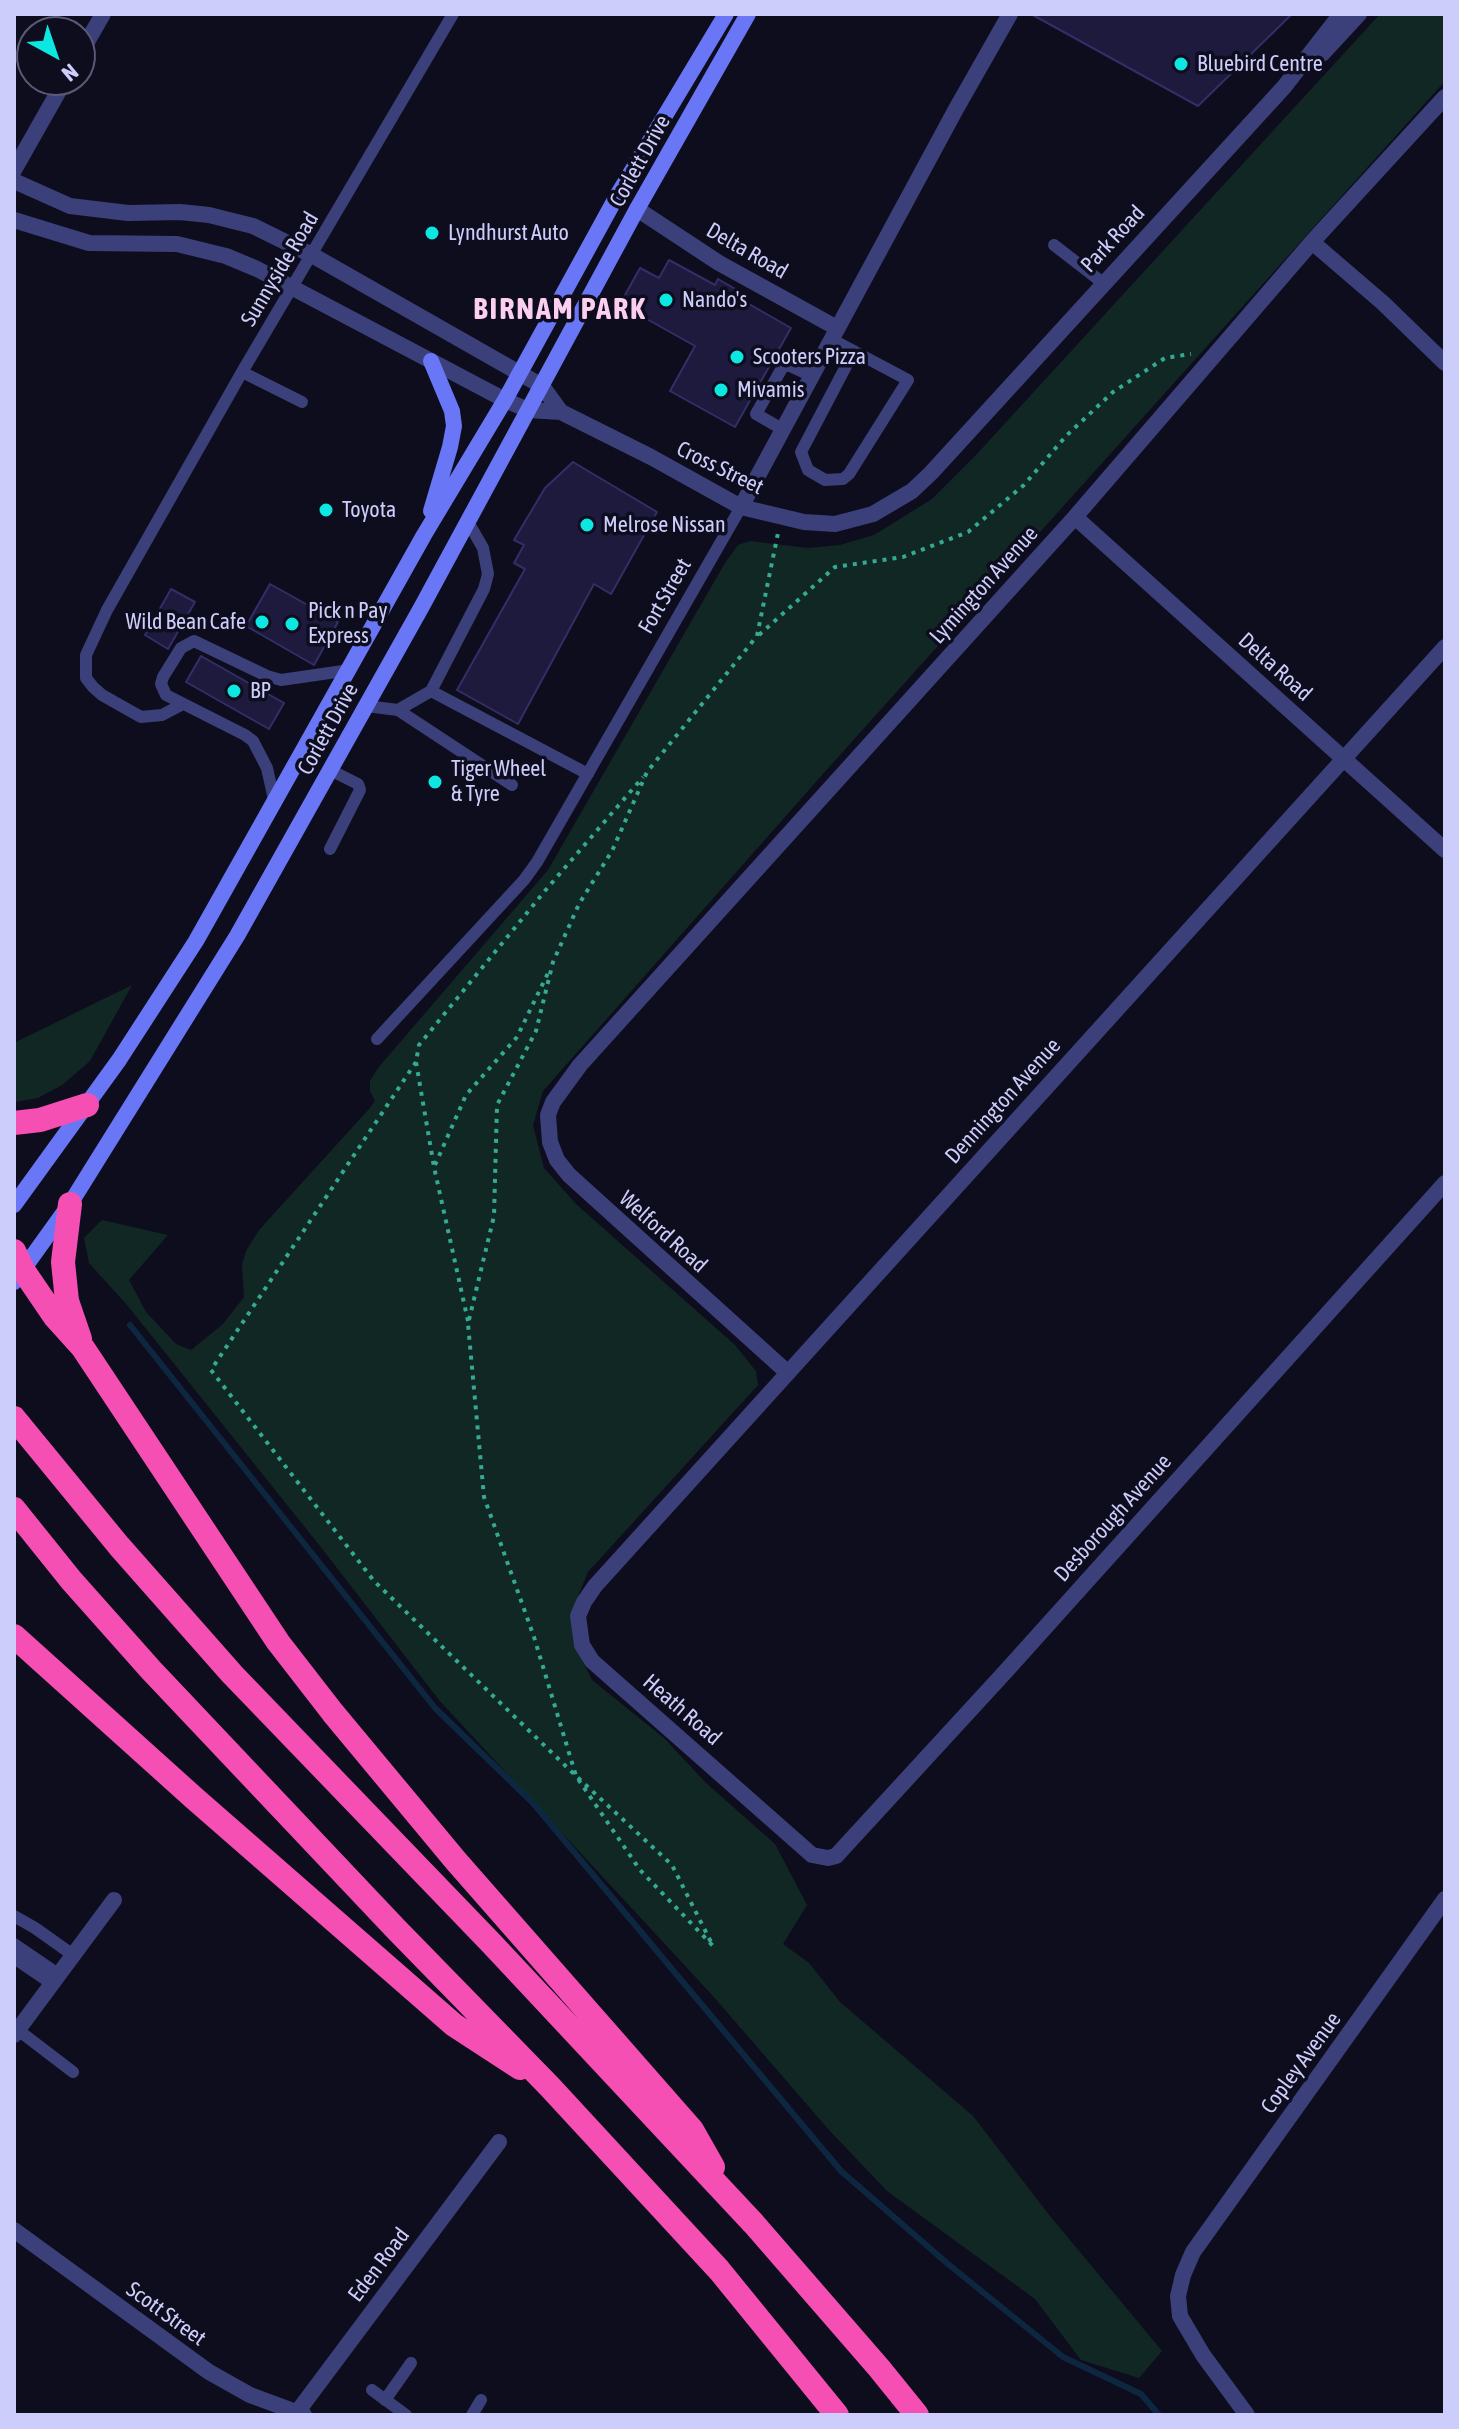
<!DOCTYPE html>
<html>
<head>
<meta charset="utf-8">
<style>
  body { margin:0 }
  #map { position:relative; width:1459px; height:2429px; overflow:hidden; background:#0e0d1e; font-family:"Asap Condensed",sans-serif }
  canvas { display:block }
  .frame { position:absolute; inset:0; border:16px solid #cdcdfc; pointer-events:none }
  .north { position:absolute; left:16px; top:16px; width:80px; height:80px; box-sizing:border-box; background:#0e0d1e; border:2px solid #5a5a77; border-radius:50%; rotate:140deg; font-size:22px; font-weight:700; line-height:32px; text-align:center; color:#cdcdfc }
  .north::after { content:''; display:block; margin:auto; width:28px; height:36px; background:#0de7e2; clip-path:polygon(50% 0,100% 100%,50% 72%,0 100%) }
</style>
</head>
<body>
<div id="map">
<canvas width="1459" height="2429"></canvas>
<div class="frame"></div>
<div class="north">N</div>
</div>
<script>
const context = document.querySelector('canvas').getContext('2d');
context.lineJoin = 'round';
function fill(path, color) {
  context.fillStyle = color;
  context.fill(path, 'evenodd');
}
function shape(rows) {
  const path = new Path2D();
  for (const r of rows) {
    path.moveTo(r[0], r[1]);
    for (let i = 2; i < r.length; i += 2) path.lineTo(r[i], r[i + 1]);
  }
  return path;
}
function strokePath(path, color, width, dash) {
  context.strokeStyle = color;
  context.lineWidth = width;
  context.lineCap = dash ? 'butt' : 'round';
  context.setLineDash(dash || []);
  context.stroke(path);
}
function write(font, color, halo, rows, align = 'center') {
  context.font = font + ' "Asap Condensed",sans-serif';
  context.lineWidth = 7;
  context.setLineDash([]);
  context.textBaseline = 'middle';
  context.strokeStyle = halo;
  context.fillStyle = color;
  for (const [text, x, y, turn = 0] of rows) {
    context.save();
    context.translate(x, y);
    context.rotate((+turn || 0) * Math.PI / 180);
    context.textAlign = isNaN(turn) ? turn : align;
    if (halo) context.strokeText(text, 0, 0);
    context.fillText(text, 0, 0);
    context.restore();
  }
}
fill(shape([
  [1380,14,1445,14,1445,81,822,775,543,1091,533,1125,544,1168,576,1204,735,1345,756,1371,758,1385,588,1572,570,1615,577,1649,592,1680,664,1738,705,1782,775,1844,807,1905,783,1944,809,1963,840,2002,973,2116,1050,2216,1162,2351,1139,2378,1081,2360,1035,2299,887,2191,829,2130,713,1996,439,1700,320,1546,127,1305,89,1263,84,1238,102,1220,168,1235,129,1280,146,1312,176,1344,191,1350,223,1324,244,1297,242,1265,246,1251,259,1230,369,1109,375,1101,370,1091,370,1081,378,1068,548,870,725,563,738,545,750,541,808,548,840,545,874,535,932,499,976,455],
  [132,985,90,1061,62,1085,38,1098,14,1102,14,1043]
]), '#112724');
strokePath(shape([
  [130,1325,435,1708,533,1803,841,2171,948,2264,1063,2357,1141,2394,1159,2415]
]), '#0e2740', 6);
const building = shape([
  [1031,14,1292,14,1198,106,1031,14],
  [669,260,715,285,718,279,746,295,742,300,791,328,735,427,670,391,695,346,620,304,640,268,659,278,669,260],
  [573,462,657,512,611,594,594,584,518,724,457,690,525,569,514,563,524,545,514,540,545,488,573,462],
  [270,584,338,622,314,665,246,626,270,584],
  [171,589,195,602,168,649,145,635,171,589],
  [201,656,284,703,269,729,186,682,201,656]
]);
fill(building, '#1d1a3d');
strokePath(building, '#322e68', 2);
strokePath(shape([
  [759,635,835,567,903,557,968,532,1024,485,1066,436,1113,392,1165,358,1191,354],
  [416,1062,211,1370,374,1581,576,1776,672,1865,713,1946,640,1870,576,1776,534,1637,484,1497,468,1324,494,1216,497,1105,536,1031,553,962,579,904,612,851,647,772,757,636,778,533],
  [435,1165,466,1095,517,1037,549,971],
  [468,1321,434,1167,416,1062,419,1045,544,892,643,777]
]), '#34a993', 4, [4, 6]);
strokePath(shape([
  [1054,245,1103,283],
  [831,339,908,380,849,474,843,479,825,480,808,470,801,452,854,351],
  [242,372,302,402],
  [782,429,756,414,777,377,782,368,788,365,812,376],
  [431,691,588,774],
  [183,704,162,715,141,717,102,695,93,687,86,678,86,655,107,610,242,372,453,14],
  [366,706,398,710,431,691,484,589,488,574,483,548,468,522],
  [398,710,512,785],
  [275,804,267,768,253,741,245,735,166,695,161,684,163,677,181,648,194,641,267,676,281,680,350,670],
  [330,849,360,790,358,784,330,770],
  [377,1039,524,880,537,862,741,507],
  [14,1916,35,1928,73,1955],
  [14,1944,58,1974],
  [14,1958,51,1983],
  [18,2030,73,2072],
  [372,2390,406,2415],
  [385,2400,411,2363],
  [472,2415,481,2400]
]), '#3b407a', 12);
strokePath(shape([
  [80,54,103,14],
  [1322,54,1359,14],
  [14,170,65,80],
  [14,181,70,206,128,213,180,212,209,215,253,226,312,255,542,386,561,412],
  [637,209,719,263,837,328],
  [14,220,89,243,177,244,226,256,257,269,505,400,528,410,561,412,651,457,741,507,804,522,835,524,873,514,912,491,931,473,1284,87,1341,14],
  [1312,242,1383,303,1445,363],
  [741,507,956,109,1010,14],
  [1075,517,1445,850],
  [1445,647,595,1586,584,1602,578,1616,582,1645,592,1661,812,1855,828,1858,836,1856,1006,1671,1445,1183],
  [788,1373,569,1175,557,1160,550,1142,548,1115,553,1102,580,1065,1075,517,1312,242,1445,97],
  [14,2035,114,1900],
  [14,2230,209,2372,250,2395,304,2415],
  [295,2415,499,2142],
  [1247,2415,1203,2355,1180,2316,1178,2296,1183,2275,1193,2252,1445,1899]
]), '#3b407a', 16);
strokePath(shape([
  [431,361,452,411,454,426,450,447,431,511],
  [14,1205,119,1060,196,941,424,535,505,400,618,194,726,14],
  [14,1282,70,1204,237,936,421,608,637,209,748,14]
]), '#6977f6', 16);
strokePath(shape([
  [14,1123,40,1120,87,1105],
  [70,1204,63,1262,67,1301,80,1339],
  [14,1251,23,1270,55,1317,83,1348,278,1642,333,1713,456,1861,692,2130,713,2167],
  [14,1418,119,1546,232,1674,492,1944,754,2224,879,2368,917,2415],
  [14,1509,71,1580,151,1670,395,1928,550,2087,719,2270,837,2415],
  [14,1636,194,1798,454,2025,520,2068]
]), '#f54fb3', 24);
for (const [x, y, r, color] of [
  [1181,64,8,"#0de7e2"],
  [432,233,8,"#0de7e2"],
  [666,300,8,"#0de7e2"],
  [737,357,8,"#0de7e2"],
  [721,390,8,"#0de7e2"],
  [326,510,8,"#0de7e2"],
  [587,525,8,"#0de7e2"],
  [262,622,8,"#0de7e2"],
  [292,624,8,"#0de7e2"],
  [234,691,8,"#0de7e2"],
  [435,782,8,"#0de7e2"]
]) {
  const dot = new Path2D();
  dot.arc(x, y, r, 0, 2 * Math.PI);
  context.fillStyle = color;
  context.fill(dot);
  strokePath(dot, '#0e0d1e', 3);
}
write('22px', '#cdcdfc', '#0e0d1e', [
  ["Bluebird Centre",1197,64],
  ["Lyndhurst Auto",448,233],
  ["Nando's",682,300],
  ["Scooters Pizza",753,357],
  ["Mivamis",737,390],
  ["Toyota",342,510],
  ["Melrose Nissan",603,525],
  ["Pick n Pay",308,611],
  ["Express",308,636],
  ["Wild Bean Cafe",246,622,"right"],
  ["BP",250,691],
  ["Tiger Wheel",451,769],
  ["& Tyre",451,794]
], 'left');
write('22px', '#cdcdfc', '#0e0d1e', [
  ["Corlett Drive",640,161,-61],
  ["Park Road",1113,239,-47],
  ["Delta Road",747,251,30],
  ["Sunnyside Road",280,269,-59],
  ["Cross Street",720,468,26],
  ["Lymington Avenue",984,585,-48],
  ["Fort Street",665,596,-60],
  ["Delta Road",1275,667,42],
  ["Corlett Drive",328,729,-61],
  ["Dennington Avenue",1003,1101,-48],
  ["Welford Road",663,1232,42],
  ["Desborough Avenue",1113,1518,-48],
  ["Heath Road",682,1710,41],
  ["Copley Avenue",1301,2063,-54],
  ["Eden Road",379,2265,-53],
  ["Scott Street",166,2314,36]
]);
context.letterSpacing = '2px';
write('bold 30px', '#fccff1', '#0e0d1e', [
  ["BIRNAM PARK",560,310]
]);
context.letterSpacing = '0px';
</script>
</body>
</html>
